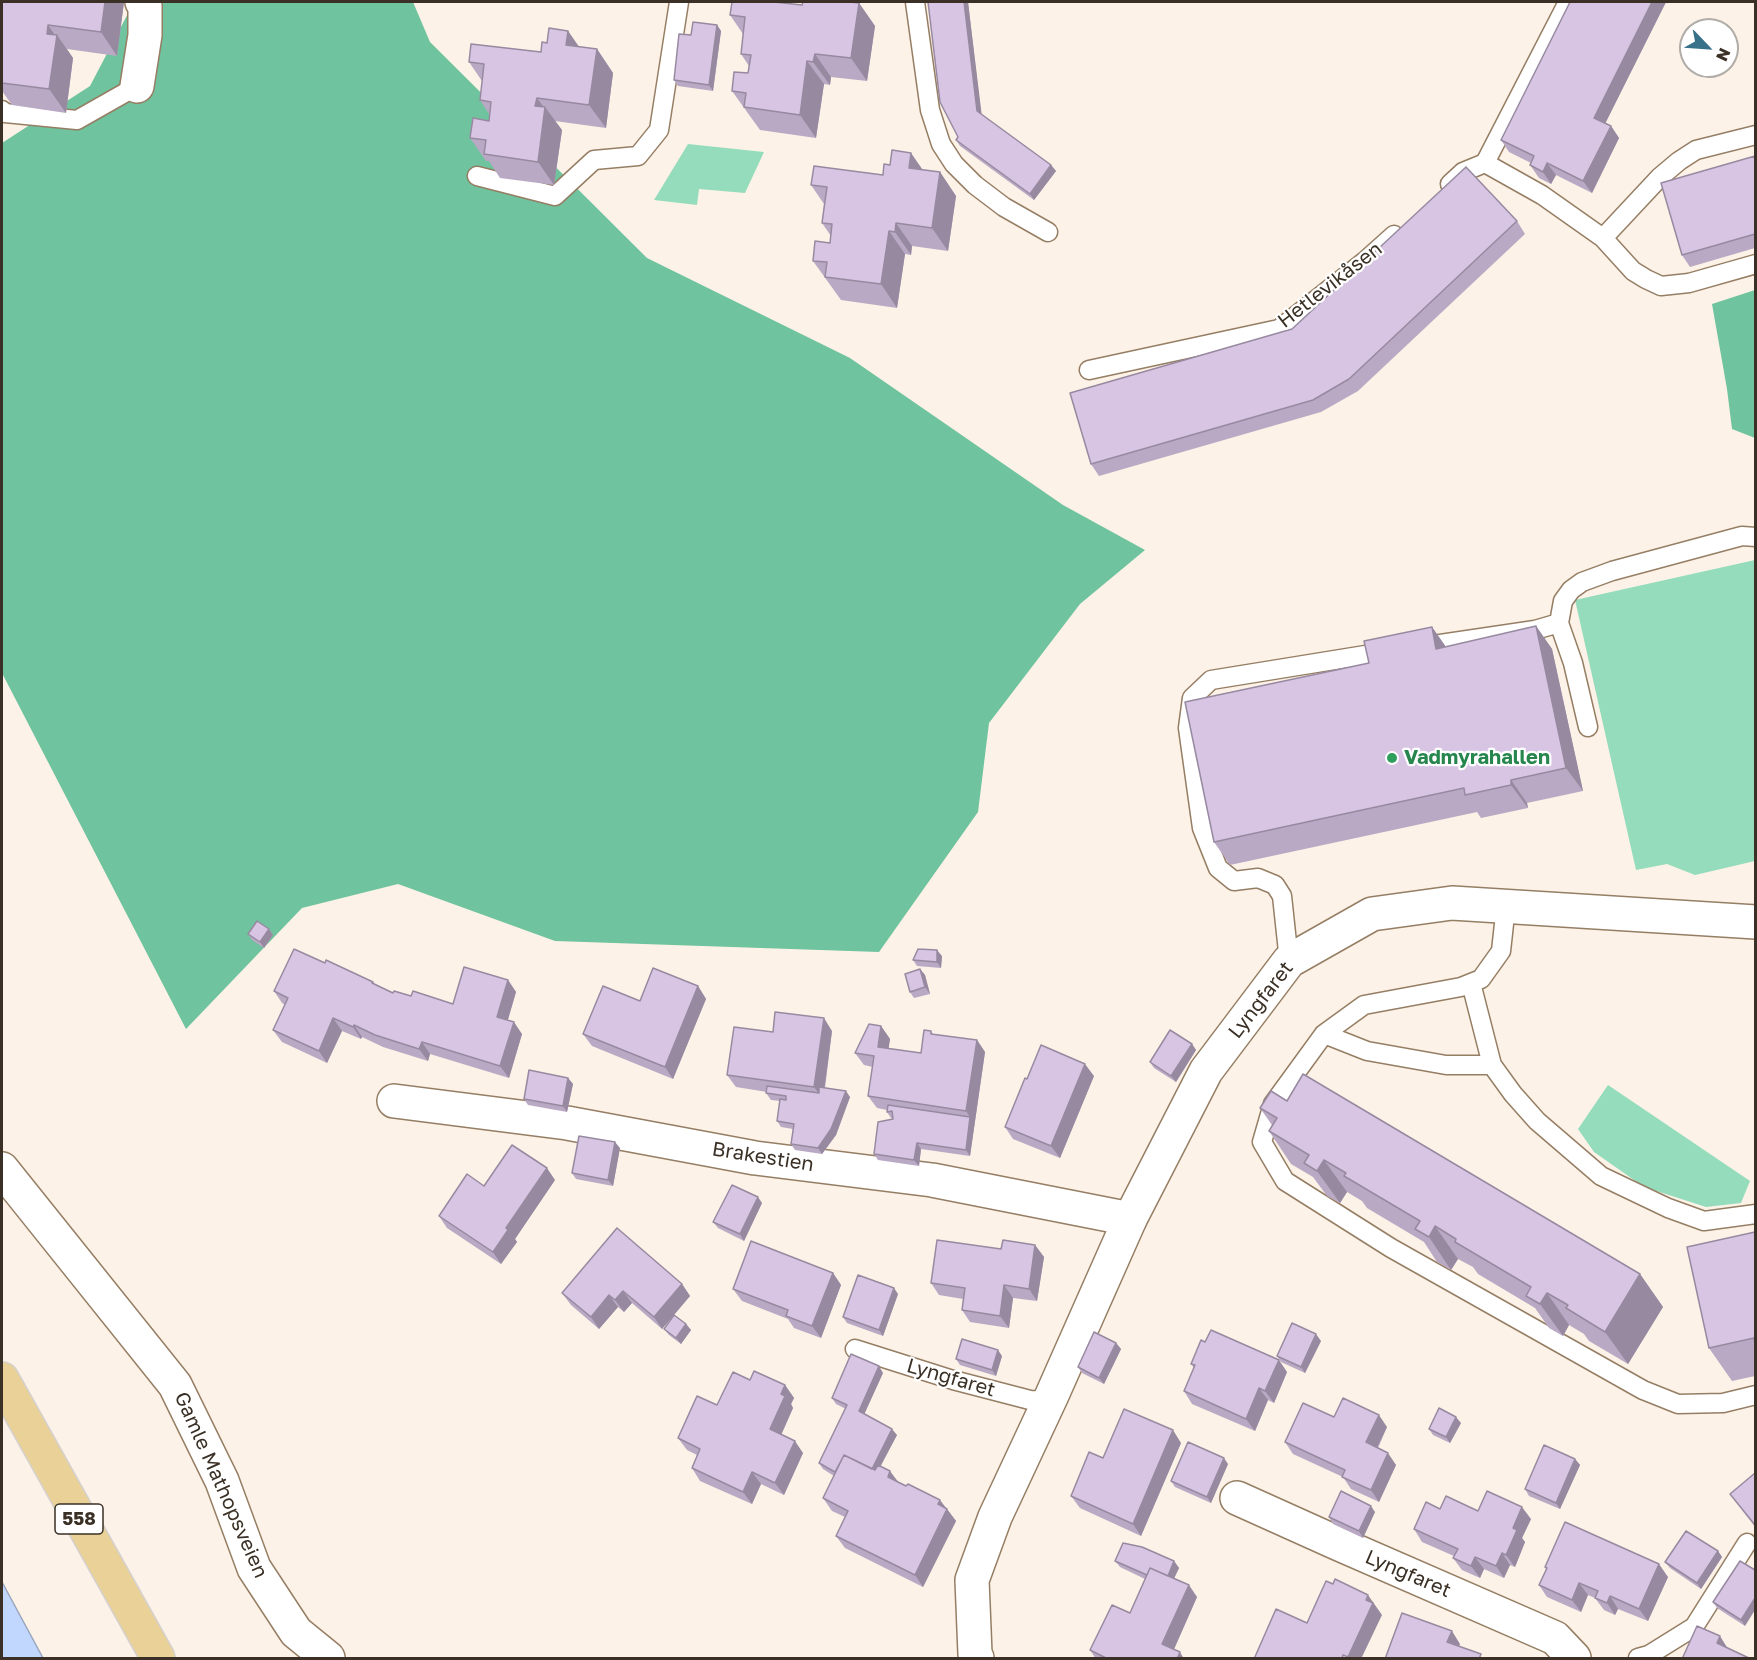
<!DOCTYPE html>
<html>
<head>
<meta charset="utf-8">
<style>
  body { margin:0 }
  #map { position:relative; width:1757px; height:1660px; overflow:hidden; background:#fdf2e7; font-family:"Golos Text",sans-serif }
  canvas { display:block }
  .frame { position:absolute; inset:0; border:3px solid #3a3025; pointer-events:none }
  .north { position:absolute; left:1679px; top:18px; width:60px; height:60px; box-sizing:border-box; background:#fff; border:2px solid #b0aca8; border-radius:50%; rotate:115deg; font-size:16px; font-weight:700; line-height:24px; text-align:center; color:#3a3025 }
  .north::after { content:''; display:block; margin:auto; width:21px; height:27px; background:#37718a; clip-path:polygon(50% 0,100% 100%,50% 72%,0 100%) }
</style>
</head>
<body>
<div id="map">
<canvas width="1757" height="1660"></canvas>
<div class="frame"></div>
<div class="north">N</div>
</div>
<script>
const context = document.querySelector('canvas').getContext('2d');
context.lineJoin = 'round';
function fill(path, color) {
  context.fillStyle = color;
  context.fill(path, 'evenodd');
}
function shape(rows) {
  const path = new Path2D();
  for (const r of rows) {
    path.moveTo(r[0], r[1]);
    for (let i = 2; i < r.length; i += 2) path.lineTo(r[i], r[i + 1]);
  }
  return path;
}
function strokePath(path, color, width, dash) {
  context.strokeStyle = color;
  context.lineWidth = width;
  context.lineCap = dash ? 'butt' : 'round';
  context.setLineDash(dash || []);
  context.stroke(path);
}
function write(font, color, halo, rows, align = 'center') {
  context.font = font + ' "Golos Text",sans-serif';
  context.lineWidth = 4.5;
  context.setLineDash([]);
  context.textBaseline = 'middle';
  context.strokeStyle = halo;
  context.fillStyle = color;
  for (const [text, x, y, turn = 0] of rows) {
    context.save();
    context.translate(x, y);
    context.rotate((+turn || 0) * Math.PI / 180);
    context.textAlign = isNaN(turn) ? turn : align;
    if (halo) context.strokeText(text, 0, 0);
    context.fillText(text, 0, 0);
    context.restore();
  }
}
fill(shape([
  [688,144,764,152,745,193,699,189,697,205,654,200],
  [1755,560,1755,861,1695,875,1667,864,1636,870,1575,600],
  [1608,1085,1750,1181,1741,1203,1706,1207,1644,1187,1594,1152,1578,1129]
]), '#94dcbc');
fill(shape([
  [134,2,413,2,430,42,647,258,850,358,1063,505,1145,550,1080,604,989,723,978,812,879,952,555,941,398,884,302,908,186,1029,2,673,2,143,90,86],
  [1755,290,1756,290,1755,438,1732,429,1727,389,1712,304]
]), '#6fc39e');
const water = shape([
  [2,1582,43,1658,2,1658,2,1582]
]);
fill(water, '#c1d7fe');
strokePath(water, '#98a5bd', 1.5);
const service = shape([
  [915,2,930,110,941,144,954,164,975,185,1004,207,1048,232],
  [2,110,5,113,77,120,137,86],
  [1485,163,1568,2],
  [477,176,555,196,594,160,638,156,659,130,679,2],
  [1450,184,1463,172,1485,163,1542,195,1603,238,1633,271,1646,279,1661,286,1689,283,1756,264],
  [1603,238,1660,177,1679,161,1696,150,1756,135],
  [1089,370,1279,329,1365,261,1394,235],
  [1559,623,1573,663,1588,727],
  [1420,647,1535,630,1559,623,1563,601,1571,590,1582,582,1612,571,1742,536,1756,537],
  [1506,906,1501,951,1481,979,1461,987,1364,1005,1324,1034,1273,1104,1262,1142,1285,1181,1391,1248,1643,1390,1678,1404,1723,1403,1756,1395],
  [1289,961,1282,896,1275,885,1258,878,1234,881,1218,868,1202,828,1188,728,1192,698,1211,680,1390,651],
  [1471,983,1492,1065,1513,1094,1537,1121,1601,1176,1668,1208,1704,1221,1756,1214],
  [1324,1034,1367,1051,1446,1065,1492,1065],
  [855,1349,953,1380,1030,1400,1049,1401],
  [1638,1658,1649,1655,1694,1627,1747,1543]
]);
const minor = shape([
  [137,86,145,35,145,6,142,2],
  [394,1101,567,1123,755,1158,932,1180,1130,1219],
  [2,1169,175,1385,222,1481,254,1568,296,1632,328,1658]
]);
const tertiary = shape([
  [1237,1498,1337,1543,1555,1638,1574,1658],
  [977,1658,975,1654,972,1580,995,1517,1052,1395,1130,1219,1206,1071,1289,961,1372,914,1452,903,1756,922]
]);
const primary = shape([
  [2,1379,158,1658]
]);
strokePath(service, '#957e64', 21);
strokePath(minor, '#957e64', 36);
strokePath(tertiary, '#957e64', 36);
strokePath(primary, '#d4d1cf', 36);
strokePath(service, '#fff', 18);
strokePath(minor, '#fff', 33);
strokePath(tertiary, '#fff', 33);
strokePath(primary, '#e9d198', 33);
fill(shape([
  [2,2,124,2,117,56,67,49,73,58,66,113,12,105,2,91],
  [928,2,968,2,981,114,1051,165,1056,171,1034,200,960,146,956,140,958,137],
  [1666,2,1605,123,1611,126,1619,138,1592,193,1556,175,1551,184,1539,178,1530,165,1531,163,1509,152,1501,140],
  [859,3,875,26,867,81,831,77,830,85,824,84,816,138,760,130,732,91,748,73,749,66,741,54,743,34,730,15,802,5],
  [717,25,721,31,713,91,678,86,674,80,691,35],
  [568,31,579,47,597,49,613,73,606,128,555,121,562,130,554,185,500,178,489,161,486,161,470,138,489,121,489,114,480,100,482,81,469,62,541,52,547,43],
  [1755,156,1755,248,1690,267,1682,255],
  [923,170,940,172,956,196,948,251,912,246,911,255,905,254,897,308,841,300,813,261,830,243,831,236,822,223,824,204,811,185],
  [1517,221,1525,234,1358,391,1321,412,1099,476,1091,464],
  [1536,626,1552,649,1583,791,1527,803,1528,808,1481,818,1477,812,1230,865,1214,842,1369,663,1432,627,1446,647],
  [269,929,273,935,264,948,252,940,248,934],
  [942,956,941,968,917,966,913,960],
  [325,963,373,982,375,984,393,993,453,1004,508,980,516,992,508,1020,522,1034,509,1078,430,1054,428,1061,383,1047,362,1037,361,1039,342,1031,327,1063,282,1042,273,1030,285,1005,282,1003,274,991],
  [920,969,925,975,930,994,914,998,910,992],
  [698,986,706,999,673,1079,592,1046,583,1034],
  [881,1026,890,1039,888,1049,921,1053,931,1031,933,1034,977,1040,985,1052,970,1156,921,1149,919,1166,878,1160,874,1154,893,1119,893,1118,891,1118,887,1112,887,1110,877,1108,868,1096,873,1067,864,1065,855,1053],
  [832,1031,825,1088,850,1097,836,1135,822,1154,795,1150,791,1144,793,1129,781,1127,777,1121,780,1101,771,1100,766,1093,767,1092,736,1087,727,1075,773,1032],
  [1192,1044,1196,1050,1176,1082,1154,1068,1150,1062],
  [1094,1076,1060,1158,1013,1139,1005,1127],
  [568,1078,573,1084,567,1112,528,1105,524,1099],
  [1287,1101,1640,1274,1663,1307,1628,1364,1589,1341,1584,1334,1569,1325,1563,1336,1549,1328,1535,1308,1478,1274,1473,1267,1458,1259,1451,1270,1437,1262,1424,1242,1367,1208,1362,1201,1347,1192,1340,1203,1327,1196,1313,1177,1291,1164,1269,1131,1272,1125,1260,1108],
  [620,1148,613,1186,576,1179,572,1173],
  [555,1180,515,1239,517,1242,501,1264,447,1228,439,1216,484,1186],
  [762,1203,744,1241,718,1228,713,1222],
  [1755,1232,1755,1376,1732,1381,1709,1348],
  [1035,1245,1044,1257,1037,1301,1013,1298,1009,1328,970,1322,962,1310,963,1299,939,1295,931,1283,1001,1249],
  [833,1273,841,1285,821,1338,794,1328,788,1319,742,1301,733,1289],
  [682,1284,690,1296,662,1329,632,1303,624,1312,618,1307,599,1329,571,1305,562,1293],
  [898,1294,883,1336,847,1323,843,1317],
  [686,1324,691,1330,681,1344,669,1335,664,1329],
  [1321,1341,1305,1373,1281,1362,1277,1356],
  [1205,1342,1287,1372,1274,1403,1268,1400,1255,1431,1192,1404,1184,1391,1194,1368,1191,1364],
  [1116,1343,1121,1349,1104,1384,1082,1373,1078,1367],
  [1002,1356,996,1376,960,1365,956,1359],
  [883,1373,864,1414,897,1435,880,1466,898,1482,947,1509,956,1521,923,1587,845,1548,836,1536,845,1517,832,1511,823,1498,834,1476,823,1469,819,1463,846,1409,836,1404,832,1398],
  [750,1380,785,1385,794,1398,791,1404,793,1408,781,1435,803,1453,784,1495,761,1484,752,1504,700,1481,692,1468,697,1455,687,1450,678,1438,717,1405],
  [1334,1417,1387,1427,1378,1448,1396,1465,1379,1502,1351,1489,1343,1477,1293,1454,1285,1442],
  [1461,1423,1450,1443,1433,1435,1429,1429],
  [1181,1443,1141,1536,1080,1508,1071,1496,1103,1458],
  [1575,1459,1580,1465,1560,1509,1529,1496,1525,1489],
  [1228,1464,1211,1503,1175,1487,1171,1481],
  [1755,1473,1755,1527,1730,1494],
  [1440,1509,1531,1519,1522,1538,1525,1542,1515,1567,1510,1565,1504,1578,1484,1569,1480,1578,1462,1570,1453,1558,1454,1556,1422,1542,1414,1529],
  [1375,1512,1363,1538,1333,1524,1329,1517],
  [1718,1551,1722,1557,1701,1589,1670,1568,1665,1562],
  [1115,1561,1174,1561,1179,1568,1174,1578,1197,1597,1174,1649,1184,1659,1096,1659,1090,1650,1130,1613,1145,1579,1120,1567],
  [1740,1561,1745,1626,1717,1608,1713,1602],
  [1545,1567,1668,1577,1648,1621,1618,1609,1615,1615,1604,1610,1595,1598,1588,1595,1581,1612,1547,1597,1539,1585,1546,1569]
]), '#baa9c4');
fill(shape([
  [105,2,124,2,117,56,101,32],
  [964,2,968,2,982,117,977,111],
  [1652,2,1666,2,1602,130,1594,118],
  [859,3,875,26,867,81,851,58],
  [48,25,57,38,57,35,73,58,66,113,49,89,47,34],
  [717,25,721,31,713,91,709,85],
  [568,31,584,54,566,45],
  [597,49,613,73,606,128,589,105],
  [815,54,831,77,830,85,813,62],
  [807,61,824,84,816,138,800,115],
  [537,98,545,109,545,107,562,130,554,185,538,162,535,106],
  [1611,126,1619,138,1592,193,1583,181],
  [911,153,927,176,909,168],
  [1547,163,1556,175,1551,184,1543,172],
  [1051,165,1056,171,1034,200,1030,194],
  [940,172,956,196,948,251,932,228],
  [896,223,912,246,911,255,895,232],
  [889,231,905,254,897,308,881,284],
  [1536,626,1552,649,1583,791,1566,768],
  [1432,627,1448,650,1436,649],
  [1511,780,1527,803,1528,808,1511,785],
  [269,929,273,935,264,948,260,942],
  [937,950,942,956,941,968,937,962],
  [920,969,925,975,930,994,925,987],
  [508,980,516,992,505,1029,497,1017],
  [698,986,706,999,673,1079,665,1067],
  [333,1018,342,1031,327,1063,319,1051],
  [824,1018,832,1031,823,1099,814,1087],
  [514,1022,522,1034,509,1078,500,1066],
  [354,1025,362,1037,361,1039,353,1027],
  [881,1026,890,1039,887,1059,878,1047],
  [977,1040,985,1052,970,1156,966,1150,970,1117,966,1111],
  [422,1042,430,1054,428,1061,419,1049],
  [1192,1044,1196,1050,1176,1082,1171,1076],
  [1085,1064,1094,1076,1060,1158,1051,1146],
  [568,1078,573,1084,567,1112,563,1106],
  [846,1091,850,1097,836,1135,822,1154,818,1148],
  [615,1142,620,1148,613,1186,608,1180],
  [917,1143,921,1149,919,1166,914,1160],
  [1324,1160,1347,1192,1340,1203,1317,1171],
  [547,1168,555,1180,515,1239,517,1242,501,1264,493,1252,506,1228],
  [758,1197,762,1203,744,1241,740,1234],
  [1435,1226,1458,1259,1451,1270,1429,1237],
  [1035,1245,1044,1257,1037,1301,1029,1289],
  [833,1273,841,1285,821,1338,812,1326],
  [1640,1274,1663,1307,1628,1364,1605,1332],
  [682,1284,690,1296,662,1329,654,1317],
  [1004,1285,1013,1298,1009,1328,1000,1316],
  [894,1288,898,1294,883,1336,879,1330],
  [623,1291,632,1303,624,1312,615,1300],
  [1547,1293,1569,1325,1563,1336,1540,1304],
  [609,1295,618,1307,599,1329,591,1317],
  [686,1324,691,1330,681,1344,676,1338],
  [1316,1334,1321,1341,1305,1373,1301,1367],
  [1116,1343,1121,1349,1104,1384,1099,1378],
  [998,1350,1002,1356,996,1376,992,1370],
  [1279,1360,1287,1372,1274,1403,1265,1391],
  [879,1366,883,1373,863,1417,859,1411],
  [785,1385,794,1398,791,1404,793,1408,778,1442,770,1429,781,1394],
  [1259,1388,1268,1400,1255,1431,1246,1419],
  [1379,1415,1387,1427,1374,1454,1366,1442],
  [1456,1417,1461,1423,1450,1443,1446,1437],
  [892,1429,897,1435,876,1475,871,1469],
  [1173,1430,1181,1443,1141,1536,1133,1524],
  [795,1441,803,1453,784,1495,775,1483],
  [1388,1453,1396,1465,1379,1502,1371,1490],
  [1224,1458,1228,1464,1211,1503,1207,1497],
  [1575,1459,1580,1465,1560,1509,1556,1503],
  [890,1471,899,1483,888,1477],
  [752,1472,761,1484,752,1504,743,1492],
  [940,1500,956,1521,923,1587,915,1575],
  [1371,1506,1375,1512,1363,1538,1359,1531],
  [1522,1507,1531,1519,1522,1538,1525,1542,1515,1567,1506,1555,1513,1528],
  [1718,1551,1722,1557,1701,1589,1697,1583],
  [1502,1553,1510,1565,1504,1578,1496,1566],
  [1475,1557,1484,1569,1480,1578,1471,1566],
  [1174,1561,1179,1568,1171,1585,1166,1579],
  [1659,1564,1668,1577,1648,1621,1639,1609],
  [1579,1583,1588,1595,1581,1612,1572,1600],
  [1189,1585,1197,1597,1171,1656,1162,1644],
  [1368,1595,1382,1615,1361,1659,1349,1659,1348,1657],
  [1610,1596,1618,1609,1615,1615,1607,1603],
  [1755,1598,1755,1610,1745,1626,1741,1620],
  [1452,1631,1460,1644,1456,1654,1447,1642],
  [1720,1636,1728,1649,1717,1643],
  [1180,1652,1184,1659,1177,1659]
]), '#978aa0');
const building = shape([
  [2,2,105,2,101,32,48,25,47,34,57,35,49,89,2,83,2,2],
  [732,2,774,2,802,5,803,2,850,2,859,3,851,58,815,54,813,62,807,61,800,115,744,107,746,93,732,91,734,72,748,73,751,55,741,54,745,17,730,15,732,2],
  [928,2,964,2,977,111,1051,165,1030,194,956,140,958,137,940,102,928,2],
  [1570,2,1652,2,1594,118,1611,126,1583,181,1547,163,1543,172,1530,165,1534,156,1501,140,1570,2],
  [693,22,717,25,709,85,674,80,679,34,691,35,693,22],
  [549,28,568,31,566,45,597,49,589,105,537,98,535,106,545,107,538,162,484,154,486,140,470,138,473,118,489,121,491,102,480,100,484,64,469,62,471,44,541,52,542,42,547,43,549,28],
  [892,150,911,153,909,168,940,172,932,228,896,223,895,232,889,231,881,284,825,277,827,262,813,261,815,241,830,243,832,224,822,223,827,187,811,185,814,166,883,175,884,164,890,165,892,150],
  [1755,156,1755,234,1682,255,1661,183,1755,156],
  [1466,167,1517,221,1349,379,1313,400,1091,464,1070,393,1292,329,1466,167],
  [1536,626,1566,768,1511,780,1511,785,1465,795,1464,788,1214,842,1185,702,1369,663,1364,641,1432,627,1436,649,1536,626],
  [257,921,269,929,260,942,248,934,257,921],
  [294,949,325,963,326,960,373,982,372,983,393,993,394,991,411,996,413,991,453,1004,464,967,508,980,497,1017,514,1022,500,1066,422,1042,419,1049,375,1035,354,1025,353,1027,333,1018,319,1051,273,1030,288,998,274,991,294,949],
  [918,949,937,950,937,962,913,960,918,949],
  [653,968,698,986,665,1067,583,1034,603,986,640,1001,653,968],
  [920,969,925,987,910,992,905,974,920,969],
  [775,1012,824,1018,814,1087,727,1075,734,1027,773,1032,775,1012],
  [869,1024,881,1026,878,1047,921,1053,924,1030,931,1031,931,1034,977,1040,966,1111,868,1096,874,1056,855,1053,869,1024],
  [1170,1030,1192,1044,1171,1076,1150,1062,1170,1030],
  [1041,1045,1085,1064,1051,1146,1005,1127,1025,1078,1027,1079,1041,1045],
  [529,1070,568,1078,563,1106,524,1099,529,1070],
  [1303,1074,1640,1274,1605,1332,1566,1308,1568,1305,1547,1293,1540,1304,1526,1296,1531,1287,1455,1242,1456,1239,1435,1226,1429,1237,1415,1229,1420,1221,1344,1176,1346,1173,1324,1160,1317,1171,1304,1163,1309,1155,1269,1131,1277,1118,1260,1108,1271,1091,1287,1101,1303,1074],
  [767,1086,819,1093,819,1087,846,1091,831,1129,818,1148,791,1144,794,1124,777,1121,780,1099,786,1100,786,1096,766,1093,767,1086],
  [888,1105,970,1117,966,1150,917,1143,914,1160,874,1154,878,1122,893,1119,892,1111,887,1112,888,1105],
  [579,1136,615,1142,608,1180,572,1173,579,1136],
  [512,1145,547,1168,506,1228,508,1230,493,1252,439,1216,467,1174,484,1186,512,1145],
  [732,1185,758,1197,740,1234,713,1222,732,1185],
  [617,1228,682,1284,654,1317,623,1291,615,1300,609,1295,591,1317,562,1293,617,1228],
  [1755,1232,1755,1343,1754,1338,1709,1348,1687,1247,1755,1232],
  [937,1240,1001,1249,1003,1240,1035,1245,1029,1289,1004,1285,1000,1316,962,1310,965,1288,931,1283,937,1240],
  [751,1241,833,1273,812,1326,786,1316,788,1310,733,1289,751,1241],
  [858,1275,894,1288,879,1330,843,1317,858,1275],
  [674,1315,686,1324,676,1338,664,1329,674,1315],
  [1292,1323,1316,1334,1301,1367,1277,1356,1292,1323],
  [1211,1330,1279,1360,1265,1391,1259,1388,1246,1419,1184,1391,1195,1365,1191,1364,1201,1340,1205,1342,1211,1330],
  [1094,1332,1116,1343,1099,1378,1078,1367,1094,1332],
  [962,1339,998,1350,992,1370,956,1359,962,1339],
  [851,1354,879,1366,859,1411,892,1429,872,1469,844,1455,835,1472,819,1463,847,1405,832,1398,851,1354],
  [754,1371,785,1385,781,1394,785,1396,770,1429,795,1441,775,1483,752,1472,743,1492,692,1468,700,1449,678,1438,697,1396,717,1405,733,1372,750,1380,754,1371],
  [1343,1398,1379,1415,1366,1442,1388,1453,1371,1490,1342,1477,1345,1470,1285,1442,1303,1403,1334,1417,1343,1398],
  [1439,1408,1456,1417,1446,1437,1429,1429,1439,1408],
  [1124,1409,1173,1430,1133,1524,1071,1496,1089,1452,1103,1458,1124,1409],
  [1188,1442,1224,1458,1207,1497,1171,1481,1188,1442],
  [1544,1445,1575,1459,1556,1503,1525,1489,1544,1445],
  [844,1455,875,1470,878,1465,890,1471,888,1477,906,1486,908,1484,940,1500,938,1504,947,1509,915,1575,836,1536,848,1511,823,1498,844,1455],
  [1755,1473,1755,1525,1730,1494,1755,1473],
  [1341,1491,1371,1506,1359,1531,1329,1517,1341,1491],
  [1487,1491,1522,1507,1513,1528,1517,1530,1506,1555,1502,1553,1496,1566,1475,1557,1471,1566,1453,1558,1458,1549,1414,1529,1426,1502,1440,1509,1446,1496,1478,1511,1487,1491],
  [1565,1522,1659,1564,1639,1609,1610,1596,1607,1603,1595,1598,1598,1591,1579,1583,1572,1600,1539,1585,1547,1568,1545,1567,1565,1522],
  [1686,1531,1718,1551,1697,1583,1665,1562,1686,1531],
  [1123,1543,1142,1547,1174,1561,1168,1576,1150,1568,1147,1575,1115,1561,1123,1543],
  [1740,1561,1755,1570,1755,1598,1741,1620,1713,1602,1740,1561],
  [1150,1568,1189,1585,1162,1644,1180,1652,1177,1659,1108,1659,1090,1650,1112,1605,1130,1613,1150,1568],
  [1335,1579,1368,1595,1366,1600,1373,1603,1348,1657,1343,1655,1342,1659,1254,1659,1276,1609,1307,1623,1326,1581,1333,1584,1335,1579],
  [1402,1613,1452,1631,1447,1642,1481,1654,1479,1659,1385,1659,1402,1613],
  [1697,1626,1720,1636,1717,1643,1751,1659,1682,1659,1697,1626]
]);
fill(building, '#d8c5e4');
strokePath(building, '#978aa0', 1.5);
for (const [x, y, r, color] of [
  [1392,758,6,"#2e9e5b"]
]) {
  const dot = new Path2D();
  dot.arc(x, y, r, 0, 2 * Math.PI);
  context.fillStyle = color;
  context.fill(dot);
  strokePath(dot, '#fff', 2);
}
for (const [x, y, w] of [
  [79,1519,48]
]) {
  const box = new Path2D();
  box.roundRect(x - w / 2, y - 15, w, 30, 4.5);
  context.fillStyle = '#fff';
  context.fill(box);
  strokePath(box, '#3a3025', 1.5);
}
write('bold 18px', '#3a3025', null, [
  ["558",79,1519]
]);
write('20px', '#3a3025', '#fff', [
  ["Hetlevikåsen",1330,285,-38],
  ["Lyngfaret",1261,1000,-52],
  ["Brakestien",763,1157,9],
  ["Lyngfaret",951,1378,16],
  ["Gamle Mathopsveien",221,1485,66],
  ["Lyngfaret",1408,1574,23]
]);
write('bold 20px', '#27864d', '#fff', [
  ["Vadmyrahallen",1404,758]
], 'left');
</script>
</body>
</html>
